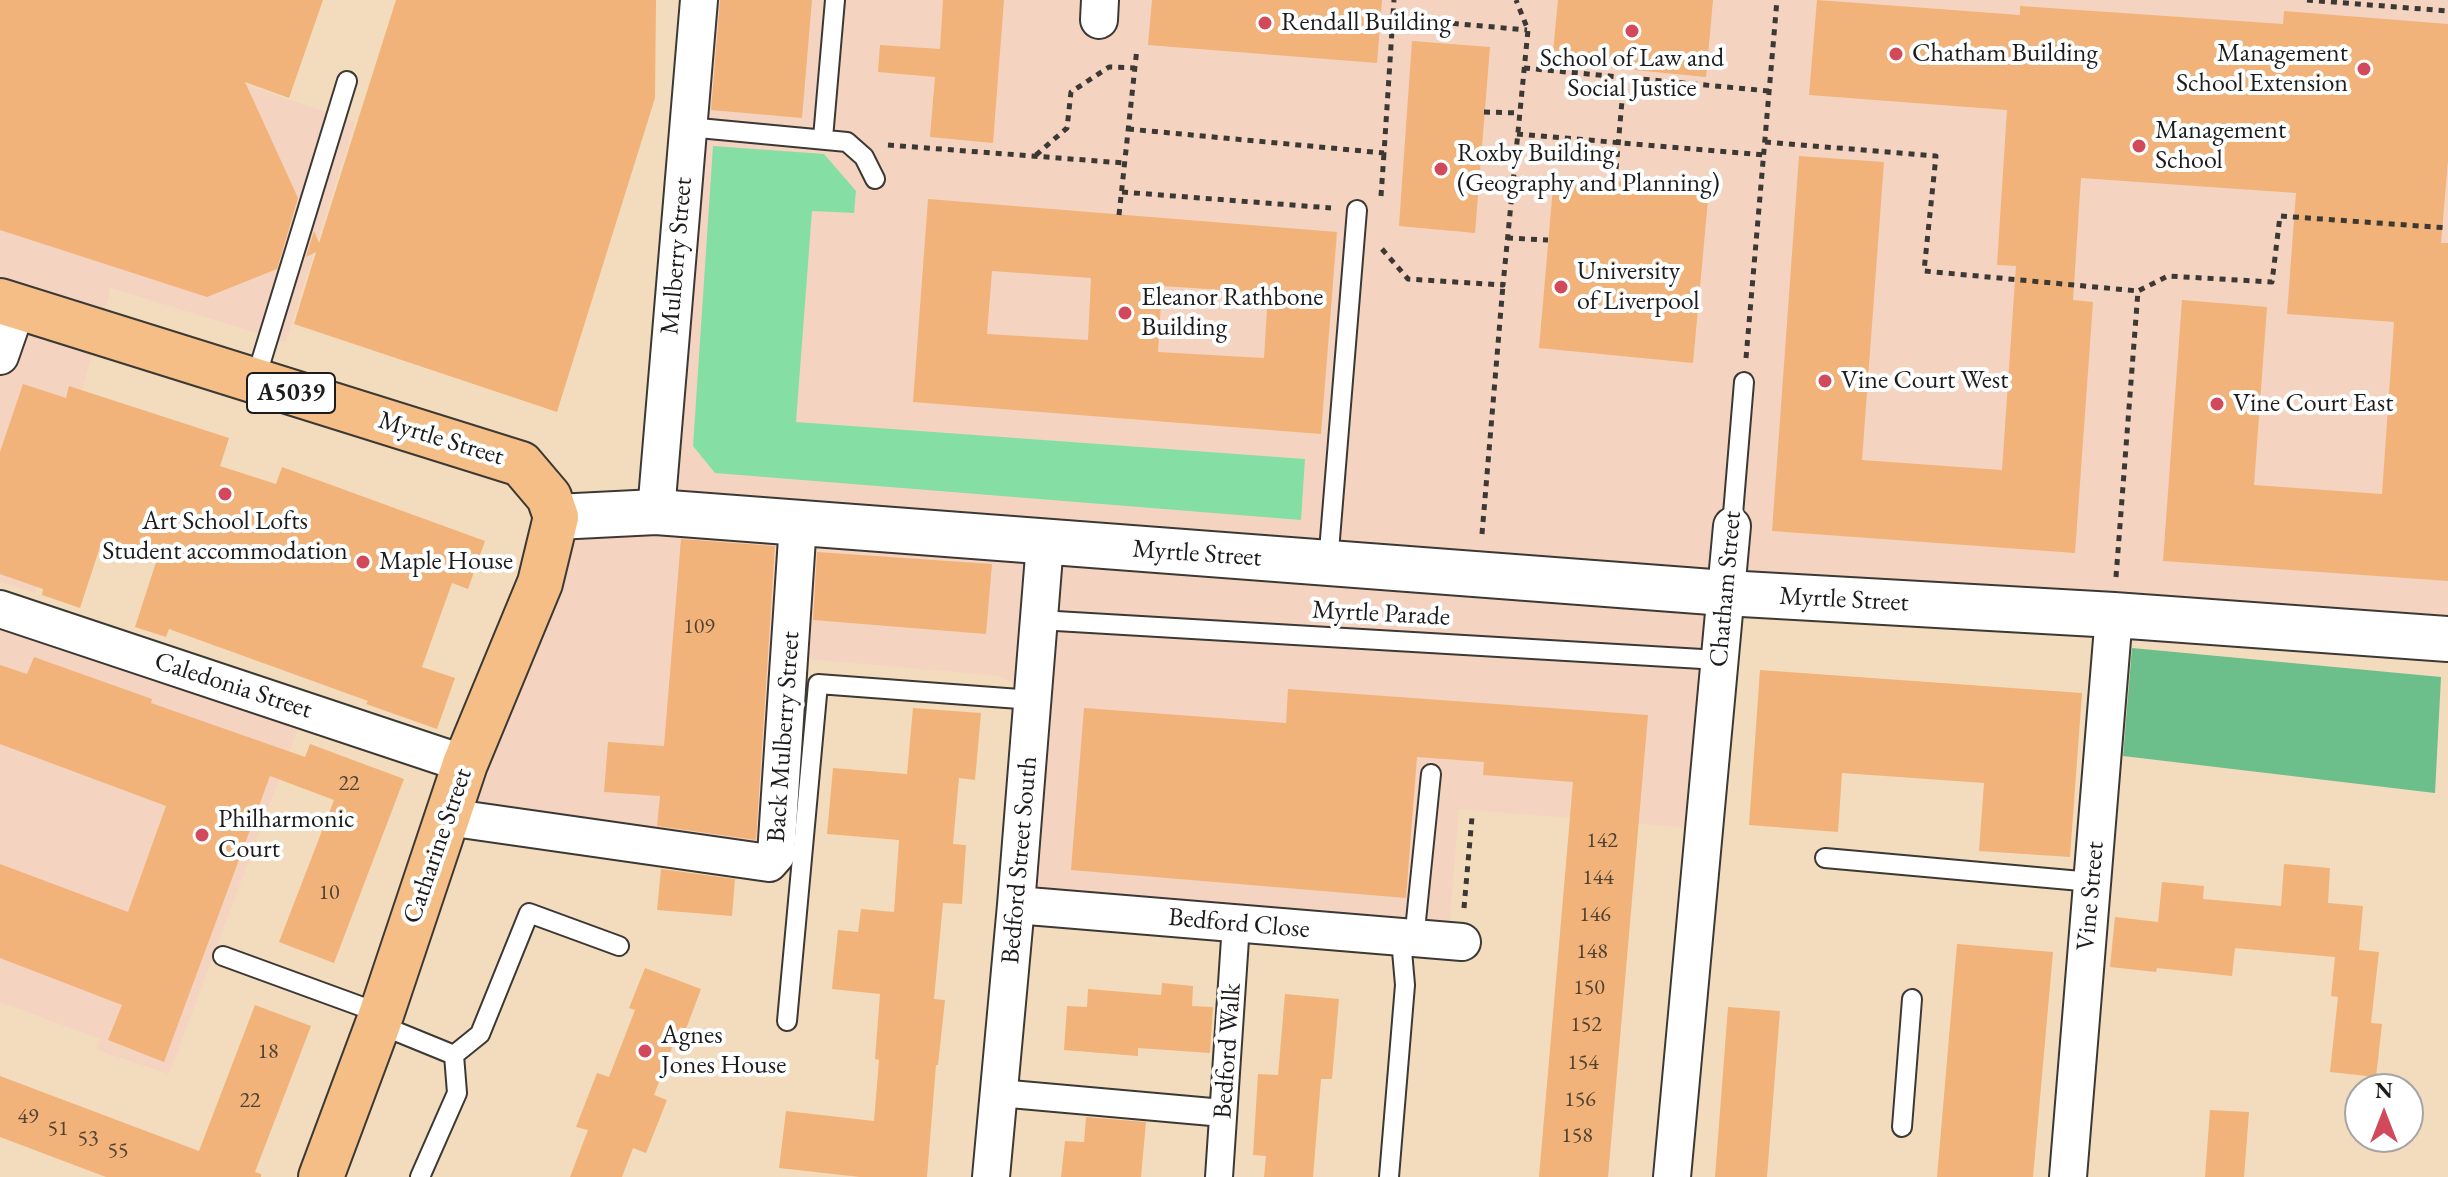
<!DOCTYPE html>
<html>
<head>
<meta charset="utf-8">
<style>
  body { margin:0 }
  #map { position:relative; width:2448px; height:1177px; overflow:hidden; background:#f3dcbd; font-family:"EB Garamond",serif }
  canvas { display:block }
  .north { position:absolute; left:2344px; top:1073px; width:80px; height:80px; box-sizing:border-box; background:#fff; border:2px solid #a4a4a4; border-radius:50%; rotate:0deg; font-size:22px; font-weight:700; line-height:32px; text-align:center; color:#1c1c1c }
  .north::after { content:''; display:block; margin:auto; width:28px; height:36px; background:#d1495b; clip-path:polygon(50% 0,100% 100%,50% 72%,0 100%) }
</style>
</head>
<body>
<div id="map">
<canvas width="2448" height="1177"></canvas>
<div class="north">N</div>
</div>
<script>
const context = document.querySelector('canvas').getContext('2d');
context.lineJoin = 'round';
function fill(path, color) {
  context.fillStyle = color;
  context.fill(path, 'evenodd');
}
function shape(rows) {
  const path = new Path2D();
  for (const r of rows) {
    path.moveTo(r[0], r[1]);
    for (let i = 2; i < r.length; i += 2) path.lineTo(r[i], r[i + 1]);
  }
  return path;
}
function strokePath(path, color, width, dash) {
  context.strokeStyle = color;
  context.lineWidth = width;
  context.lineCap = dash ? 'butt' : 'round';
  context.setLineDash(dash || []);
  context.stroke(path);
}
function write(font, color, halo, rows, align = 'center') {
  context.font = font + ' "EB Garamond",serif';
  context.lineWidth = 8;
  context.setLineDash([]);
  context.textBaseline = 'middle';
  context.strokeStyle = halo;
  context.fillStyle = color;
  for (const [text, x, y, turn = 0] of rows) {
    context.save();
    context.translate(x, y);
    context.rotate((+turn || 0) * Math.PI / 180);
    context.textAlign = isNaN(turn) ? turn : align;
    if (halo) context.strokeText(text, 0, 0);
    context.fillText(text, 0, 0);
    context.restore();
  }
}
fill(shape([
  [0,0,355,122,286,342,111,288,62,460,78,464,35,593,0,582],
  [699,0,2448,0,2448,638,1726,593,1704,829,1459,809,1448,942,1016,905,1034,693,999,676,808,659,789,673,776,855,447,817,556,517,656,512],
  [0,609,305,710,169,1074,97,1050,100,1039,0,1002]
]), '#f5d3c1');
fill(shape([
  [713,146,824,154,856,191,854,213,812,211,796,422,1305,459,1301,520,715,473,693,446]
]), '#85dfa4');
fill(shape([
  [2132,648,2441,677,2435,793,2123,756]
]), '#6cbe8a');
fill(shape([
  [0,0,323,0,289,98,245,82,298,198,277,269,207,297,0,230],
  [396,0,656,0,655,98,557,412,294,324,316,252,306,257,314,231,319,243],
  [720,0,812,0,802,118,711,110],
  [943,0,1004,0,993,143,930,137,935,77,878,72,880,45,940,49],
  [1152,0,1382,0,1377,63,1148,45],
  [1558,0,1713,0,1706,77,1552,62],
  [1817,0,2020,15,2020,6,2283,24,2284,11,2448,24,2448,160,2441,243,2448,243,2448,581,2163,561,2182,300,2267,307,2254,485,2382,494,2394,322,2287,314,2296,193,2081,178,2073,300,2093,302,2075,553,1772,531,1799,156,1884,162,1862,460,2002,470,2016,266,1997,265,2007,110,1809,95],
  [1412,41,1490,47,1475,233,1399,226],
  [1554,176,1709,189,1693,363,1539,348],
  [928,199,1337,232,1321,434,913,402],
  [992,271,1091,278,1088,340,987,334],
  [1162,286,1268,293,1264,358,1158,352],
  [23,384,66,398,69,386,229,438,220,466,276,484,282,467,485,541,468,589,452,583,422,667,455,678,437,729,366,704,368,701,169,629,166,637,135,627,158,556,103,538,80,608,42,595,43,589,0,574,0,452],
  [681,539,775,546,756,840,657,826,660,796,604,792,608,742,664,746],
  [817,552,992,564,986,634,813,620],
  [34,657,152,699,151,703,305,757,310,744,404,779,334,963,279,942,334,800,270,776,164,1062,108,1040,122,1005,0,958,0,864,128,912,166,806,0,744,0,665,27,674],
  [1760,670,2082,693,2070,857,1979,851,1984,783,1842,773,1838,832,1749,825],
  [1288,689,1648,715,1608,1177,1539,1177,1573,782,1483,775,1484,762,1417,757,1406,898,1071,870,1084,708,1286,723],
  [913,708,981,713,975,780,959,778,953,844,966,845,962,904,943,903,934,999,945,1000,938,1065,936,1065,927,1177,860,1177,779,1168,786,1111,874,1121,879,1060,875,1059,880,994,832,989,838,930,858,932,861,909,894,912,899,840,827,834,833,768,907,774],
  [2284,864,2330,868,2328,903,2363,906,2359,950,2379,952,2371,1023,2382,1024,2376,1077,2330,1072,2338,997,2331,996,2335,957,2235,948,2232,976,2157,968,2156,972,2110,967,2115,917,2158,922,2162,882,2204,886,2203,899,2281,906],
  [661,869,735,879,732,916,657,910],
  [1957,944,2053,952,2033,1177,1937,1177],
  [645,968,701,989,686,1029,680,1027,654,1095,667,1100,646,1153,633,1148,622,1177,570,1177,588,1130,576,1127,597,1073,609,1077,635,1010,629,1008],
  [1162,983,1193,986,1192,1006,1213,1007,1210,1053,1138,1048,1138,1056,1064,1050,1067,1006,1087,1007,1088,989,1161,995],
  [1285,994,1339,999,1332,1079,1321,1079,1313,1177,1264,1177,1266,1156,1253,1155,1258,1074,1278,1075],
  [255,1005,311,1026,255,1172,261,1174,261,1177,106,1177,0,1137,0,1076,199,1151],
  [1728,1007,1780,1011,1767,1177,1715,1177],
  [2210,1110,2249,1112,2244,1177,2205,1177],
  [1086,1117,1146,1122,1141,1177,1061,1177,1065,1141,1084,1142]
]), '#f1b379');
const service = shape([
  [688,127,847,142,864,157,875,179],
  [823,138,835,0],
  [255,381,347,81],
  [1732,526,1744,382],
  [1328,563,1357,210],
  [1039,620,1719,660],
  [1825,858,2092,882],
  [1414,940,1431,774],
  [223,956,382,1014],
  [787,1021,818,684,1033,700],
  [378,1024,454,1055,480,1034,529,913,619,946],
  [1902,1127,1912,999],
  [420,1177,457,1093,454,1055],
  [1389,1177,1405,985,1401,939]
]);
const pedestrian = shape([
  [999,1093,1223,1113],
  [1219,1177,1236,924]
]);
const minor = shape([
  [1099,20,1100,0],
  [0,356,17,307],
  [656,512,699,0],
  [0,609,465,764],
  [447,817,769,863,776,855,798,523],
  [1016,905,1462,942],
  [991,1177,1016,905,1045,543],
  [1672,1177,1732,526],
  [2068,1177,2114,615]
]);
const tertiary = shape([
  [556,517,656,512,1725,593,2114,615,2448,639]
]);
const primary = shape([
  [0,301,521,464,549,497,556,517,540,583,465,764,378,1024,321,1177]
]);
strokePath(service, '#3c3934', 22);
strokePath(pedestrian, '#3c3934', 30);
strokePath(minor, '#3c3934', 40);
strokePath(tertiary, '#3c3934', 48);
strokePath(primary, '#3c3934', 48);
strokePath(shape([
  [2307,0,2448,11],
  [1393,18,1527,30],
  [1524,68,1769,91],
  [1484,112,1519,113],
  [1128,129,1384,153,1394,0],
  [1517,134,1764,155],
  [1765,142,1936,156,1924,271,2138,291],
  [888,145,1124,163],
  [1036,155,1067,128,1071,92,1109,67,1135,68],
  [1615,181,1624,78],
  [1122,192,1331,208],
  [1381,196,1384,153],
  [1119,215,1137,48],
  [1507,238,1548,240],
  [1382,249,1408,279,1503,285,1528,30,1516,0],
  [1746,358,1777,0],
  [1482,534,1503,285],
  [2116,577,2138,291,2168,276,2272,282,2280,216,2448,228],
  [1464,908,1472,817]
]), '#3c3934', 5, [6, 6]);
strokePath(service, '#fff', 18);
strokePath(pedestrian, '#fff', 26);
strokePath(minor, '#fff', 36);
strokePath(tertiary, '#fff', 44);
strokePath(primary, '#f6be87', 44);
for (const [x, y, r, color] of [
  [1265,23,8,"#d1495b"],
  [1632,31,8,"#d1495b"],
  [1896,54,8,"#d1495b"],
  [2364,69,8,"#d1495b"],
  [2139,146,8,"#d1495b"],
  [1441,169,8,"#d1495b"],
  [1561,287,8,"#d1495b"],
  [1125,313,8,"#d1495b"],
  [1825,381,8,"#d1495b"],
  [2217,404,8,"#d1495b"],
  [225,494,8,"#d1495b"],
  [363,562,8,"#d1495b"],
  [202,835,8,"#d1495b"],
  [645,1051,8,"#d1495b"]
]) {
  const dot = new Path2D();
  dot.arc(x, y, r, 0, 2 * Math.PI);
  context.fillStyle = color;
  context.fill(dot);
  strokePath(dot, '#fff', 3);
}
write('22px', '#514233', null, [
  ["109",699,627],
  ["22",349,784],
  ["142",1602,841],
  ["144",1598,878],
  ["10",329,893],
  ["146",1595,915],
  ["148",1592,952],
  ["150",1589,988],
  ["152",1586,1025],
  ["18",268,1052],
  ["154",1583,1063],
  ["156",1580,1100],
  ["22",250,1101],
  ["49",28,1117],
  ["51",58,1129],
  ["158",1577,1136],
  ["53",88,1139],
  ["55",118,1151]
]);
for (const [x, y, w] of [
  [291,393,88]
]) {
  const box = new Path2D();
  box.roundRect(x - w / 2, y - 20, w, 40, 6);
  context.fillStyle = '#fff';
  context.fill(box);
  strokePath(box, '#1c1c1c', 2);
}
write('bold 24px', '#1c1c1c', null, [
  ["A5039",291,393]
]);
write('26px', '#1c1c1c', '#fff', [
  ["Rendall Building",1281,23],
  ["Chatham Building",1912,54],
  ["Management",2348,54,"right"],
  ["School Extension",2348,84,"right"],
  ["School of Law and",1632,59,"center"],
  ["Social Justice",1632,89,"center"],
  ["Management",2155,131],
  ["School",2155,161],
  ["Roxby Building",1457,154],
  ["(Geography and Planning)",1457,184],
  ["University",1577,272],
  ["of Liverpool",1577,302],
  ["Eleanor Rathbone",1141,298],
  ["Building",1141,328],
  ["Vine Court West",1841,381],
  ["Vine Court East",2233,404],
  ["Art School Lofts",225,522,"center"],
  ["Student accommodation",225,552,"center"],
  ["Maple House",379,562],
  ["Philharmonic",218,820],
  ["Court",218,850],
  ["Agnes",661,1036],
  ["Jones House",661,1066]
], 'left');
write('26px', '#1c1c1c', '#fff', [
  ["Mulberry Street",677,256,-85],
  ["Myrtle Street",441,439,17],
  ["Myrtle Street",1197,554,4],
  ["Chatham Street",1726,589,-85],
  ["Myrtle Street",1844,600,3],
  ["Myrtle Parade",1381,614,3],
  ["Caledonia Street",233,686,18],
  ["Back Mulberry Street",784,737,-86],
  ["Catharine Street",438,846,-71],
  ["Bedford Street South",1020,860,-85],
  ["Vine Street",2091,896,-85],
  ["Bedford Close",1239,924,5],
  ["Bedford Walk",1228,1051,-86]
]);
</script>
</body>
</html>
